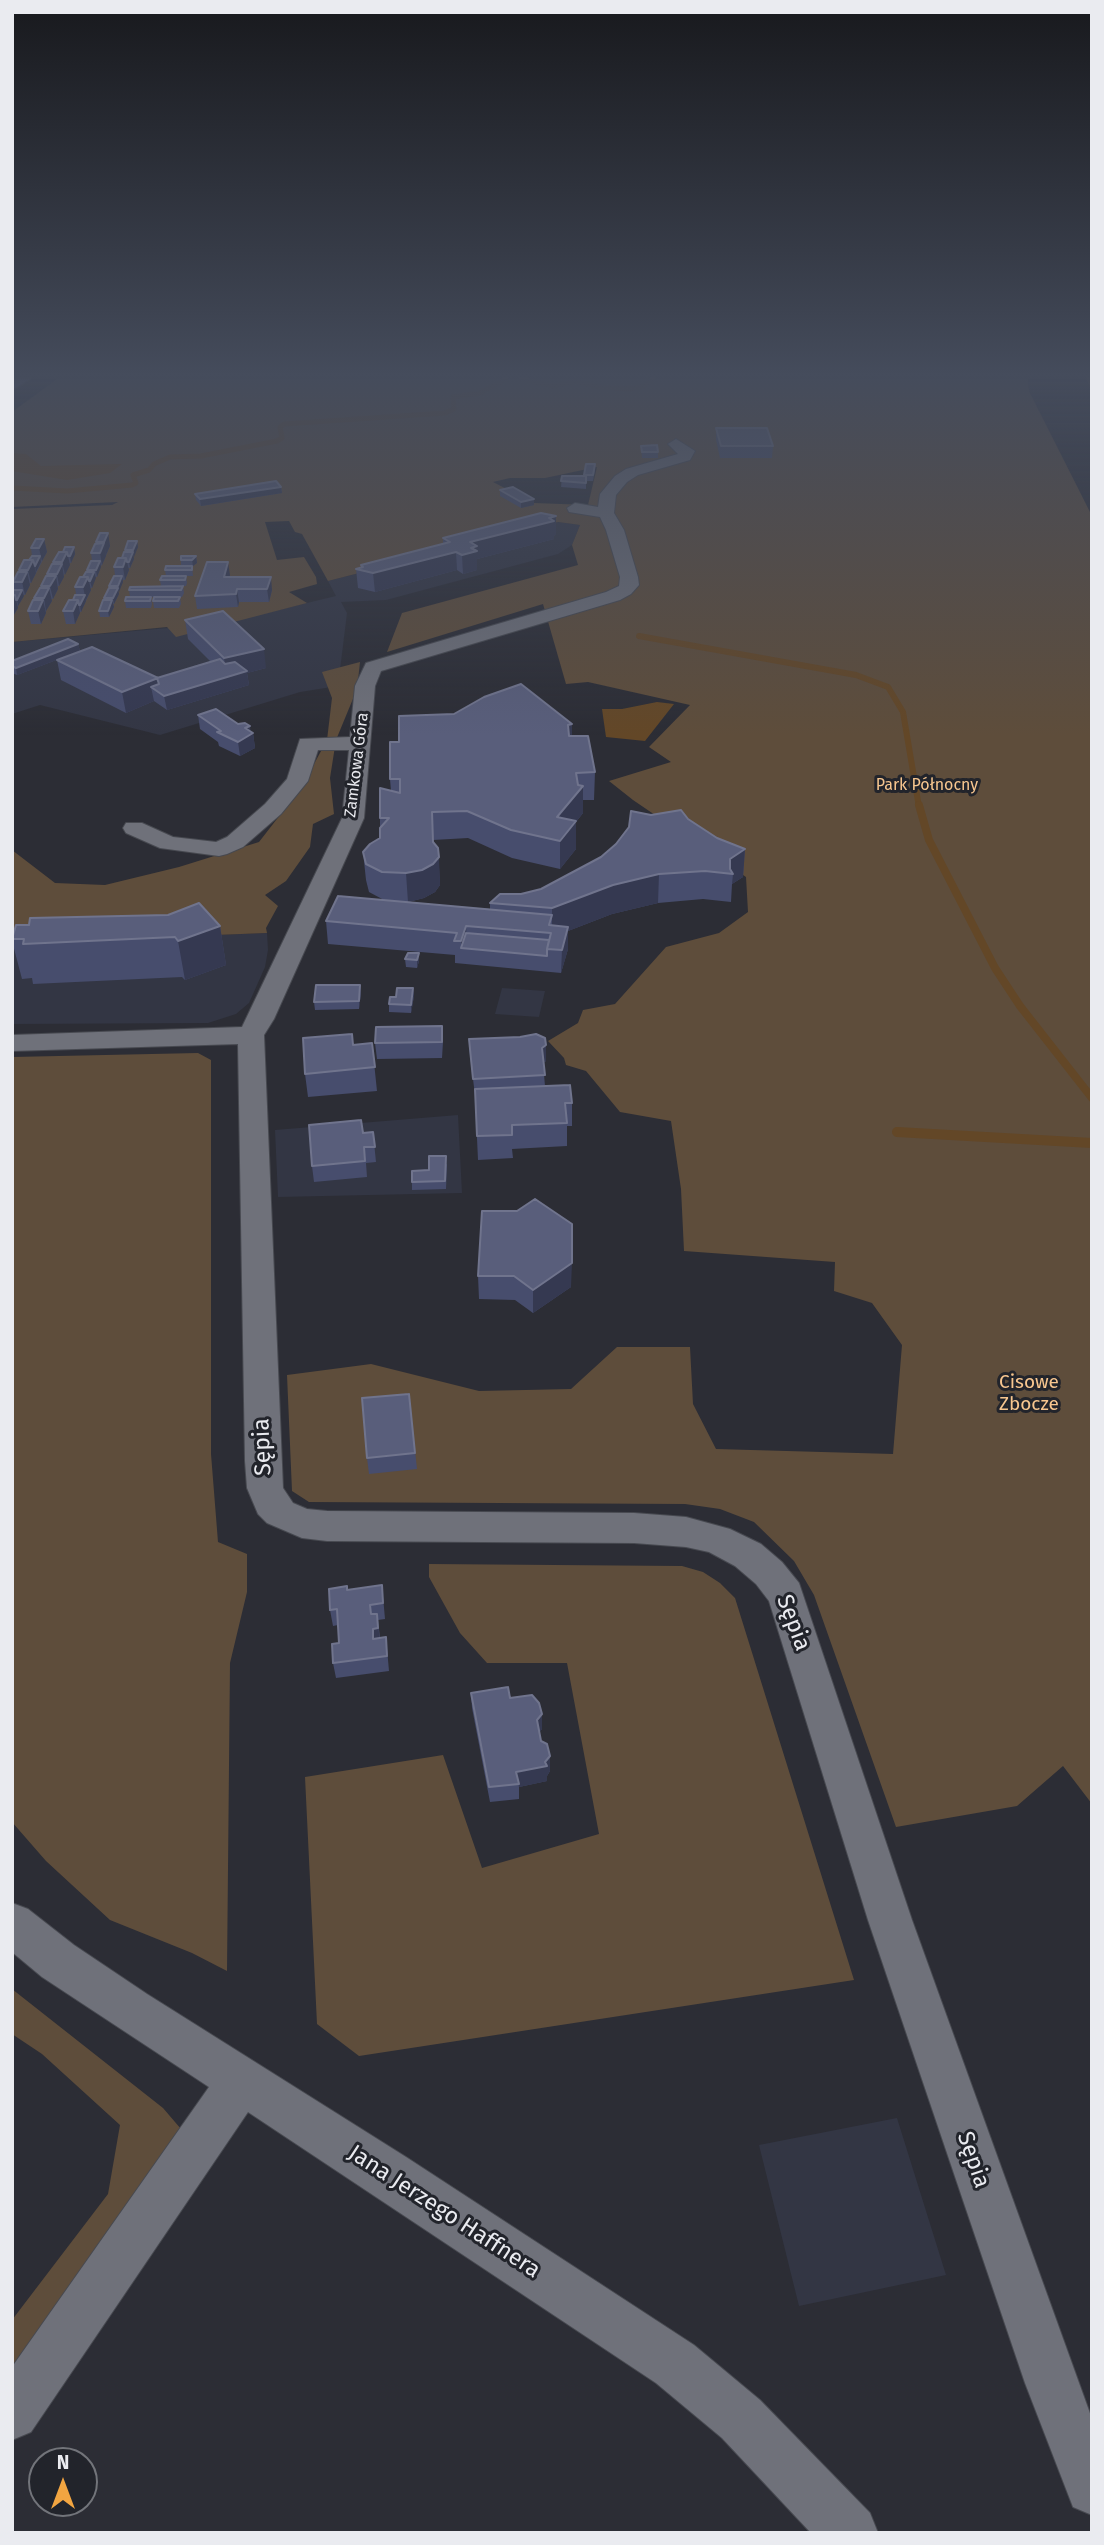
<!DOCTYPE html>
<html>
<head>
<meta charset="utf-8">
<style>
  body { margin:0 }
  #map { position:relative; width:1104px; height:2545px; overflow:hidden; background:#2c2d35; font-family:"Fira Sans",sans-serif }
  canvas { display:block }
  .frame { position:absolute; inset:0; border:14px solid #eaebf0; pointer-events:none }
  .north { position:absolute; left:28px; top:2447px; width:70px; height:70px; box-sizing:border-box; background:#22242b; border:2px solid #72747a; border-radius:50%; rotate:0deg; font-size:19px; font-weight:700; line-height:28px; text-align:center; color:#eaebf0 }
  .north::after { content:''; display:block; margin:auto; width:24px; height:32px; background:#f2a541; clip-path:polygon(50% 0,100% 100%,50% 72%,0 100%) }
</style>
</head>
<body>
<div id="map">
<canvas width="1104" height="2545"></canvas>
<div class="frame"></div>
<div class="north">N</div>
</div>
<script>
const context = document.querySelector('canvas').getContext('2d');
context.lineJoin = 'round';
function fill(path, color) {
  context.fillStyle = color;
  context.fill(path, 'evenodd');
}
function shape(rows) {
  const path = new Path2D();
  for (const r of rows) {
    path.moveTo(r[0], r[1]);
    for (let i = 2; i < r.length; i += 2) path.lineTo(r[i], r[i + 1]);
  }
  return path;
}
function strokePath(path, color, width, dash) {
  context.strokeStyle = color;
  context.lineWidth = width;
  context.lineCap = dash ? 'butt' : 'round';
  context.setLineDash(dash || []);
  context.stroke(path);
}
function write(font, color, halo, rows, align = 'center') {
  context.font = font + ' "Fira Sans",sans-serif';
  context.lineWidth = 6;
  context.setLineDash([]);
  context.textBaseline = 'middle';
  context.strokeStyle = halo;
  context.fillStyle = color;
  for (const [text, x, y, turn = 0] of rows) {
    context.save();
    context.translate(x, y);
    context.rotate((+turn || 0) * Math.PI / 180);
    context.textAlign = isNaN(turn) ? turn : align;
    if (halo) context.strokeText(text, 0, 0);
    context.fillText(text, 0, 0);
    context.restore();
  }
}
fill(shape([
  [558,522,580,525,572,545,558,554,386,600,341,602,347,613,338,686,300,692,160,735,40,705,12,714,12,642,224,623,336,596,328,581],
  [267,933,268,950,265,967,249,1003,236,1014,208,1023,12,1024,12,943],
  [502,988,545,991,539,1017,495,1014],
  [458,1115,462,1193,278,1197,275,1130],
  [897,2118,946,2275,799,2306,759,2145]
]), '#333644');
fill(shape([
  [57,379,1028,379,1029,391,1092,516,1092,1804,1063,1766,1017,1806,896,1827,814,1595,794,1561,754,1522,720,1509,685,1504,309,1502,292,1491,287,1375,371,1364,479,1391,571,1389,617,1347,690,1347,693,1404,716,1449,893,1454,902,1345,872,1303,834,1291,835,1262,684,1251,681,1189,671,1121,620,1112,586,1071,566,1065,564,1058,548,1041,578,1023,583,1010,615,1004,666,947,719,933,748,912,746,877,633,800,609,781,671,762,649,747,690,705,588,682,566,684,543,604,387,652,402,613,578,565,572,545,580,525,558,522,328,581,302,534,295,532,289,521,265,522,277,560,304,557,316,577,317,584,289,592,307,603,176,637,167,627,12,642,12,509,112,505,118,502,12,507,12,412],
  [597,467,588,505,534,503,493,482,510,478,545,478],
  [360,662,357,689,336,740,330,778,334,814,313,824,310,847,286,881,265,895,278,906,266,928,267,933,12,943,12,850,55,883,105,885,179,867,259,842,301,788,327,740,332,698,322,672],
  [198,1053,211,1060,211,1454,218,1542,247,1554,247,1592,230,1663,227,1971,192,1953,110,1920,46,1861,12,1822,12,1057],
  [429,1564,682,1566,703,1572,720,1583,735,1598,854,1980,359,2056,317,2024,305,1777,443,1755,482,1868,599,1834,567,1663,487,1663,460,1633,429,1577],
  [12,1989,163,2108,181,2129,12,2380,12,2320,108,2194,120,2125,42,2054,12,2034]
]), '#5e4d3b');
fill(shape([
  [12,453,26,454,41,466,122,464,110,473,67,480,12,471],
  [657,702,674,704,645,741,606,737,602,709,622,709]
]), '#634727');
strokePath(shape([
  [521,379,554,386,575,381,599,387,629,389,644,386,653,379],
  [1089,379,1092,386],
  [12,488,67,491,132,485,136,483,133,475,149,470,154,464,170,457,201,456,277,441,282,438,280,427,284,424,445,413,454,409,453,397,480,393,506,379]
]), '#634727', 5);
strokePath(shape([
  [639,636,856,675,888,687,903,712,919,807]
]), '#634727', 6);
strokePath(shape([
  [919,805,929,840,995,968,1020,1006,1092,1098]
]), '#634727', 8);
strokePath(shape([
  [897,1132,1092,1143]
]), '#634727', 10);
const minor = shape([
  [676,439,695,451,690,460,638,475,627,482,616,495,614,513,624,530,638,577,639,585,631,594,620,600,381,671,375,686,364,818,274,1019,264,1035,283,1488,293,1503,307,1509,327,1511,634,1513,686,1517,730,1529,761,1544,782,1562,799,1583,912,1920,1092,2419,1092,2515,1073,2507,1025,2383,868,1920,769,1601,756,1584,735,1566,709,1552,686,1547,634,1543,327,1541,302,1538,267,1523,258,1514,247,1488,245,1461,238,1044,12,1051,12,1035,242,1027,342,818,349,750,318,750,308,781,281,814,243,847,227,854,219,856,160,848,126,833,123,828,126,823,142,823,173,837,216,842,227,837,265,804,287,779,300,739,350,737,355,686,366,663,606,592,619,586,620,577,606,530,600,517,569,512,567,508,575,503,598,507,600,494,615,476,626,469,678,454,668,444,676,439],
  [12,1903,28,1909,74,1945,147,1994,406,2157,694,2345,760,2400,870,2513,878,2533,811,2533,722,2438,656,2383,248,2112,31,2432,12,2440,12,2367,209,2087,42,1977,12,1952,12,1903]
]);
const major = shape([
  [12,379,30,379,12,390,12,379]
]);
strokePath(minor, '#474950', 2);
strokePath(major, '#474950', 3);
fill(minor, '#6f717a');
fill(major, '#727ab8');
fill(shape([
  [716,428,773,446,772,458,720,458,716,440],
  [641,446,658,452,658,458,642,458],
  [586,464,595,470,593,481,586,481,586,489,561,487,562,476,584,476],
  [281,487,282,493,201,506,196,500,195,494],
  [500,490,534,499,534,505,521,508,500,496],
  [108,533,110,546,102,565,101,566,97,577,95,577,92,588,90,588,91,590,81,612,80,612,75,624,66,624,63,611,76,595,75,587,83,577,92,561,91,553,96,542],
  [554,535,554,539,477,559,477,570,463,574,457,570,375,592,358,588,356,569,361,567,361,565,443,544,443,538,556,535],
  [44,539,47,552,31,583,29,583,30,585,25,595,23,595,24,596,18,606,17,606,18,608,12,618,14,590,13,582,19,572,19,570,32,556,31,548],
  [137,541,138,547,133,557,134,559,130,568,128,568,129,570,125,580,123,580,123,582,118,592,119,594,114,604,113,604,114,607,109,617,100,617,99,611,110,588,109,586,115,576,114,567,125,552,125,550],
  [74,547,75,554,71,563,69,563,70,565,64,575,64,577,59,586,58,586,58,589,53,599,51,599,52,601,46,611,46,613,41,624,31,624,28,611,35,600,34,598,42,588,41,586,48,576,47,574,54,564,53,562,63,552],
  [181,556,196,556,197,563,193,566,181,566],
  [192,566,193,576,172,576,186,576,187,583,186,586,161,586,160,580,166,576,165,570],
  [230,575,230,577,272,590,269,602,239,602,238,607,197,609,195,596],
  [183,586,184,593,182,597,130,597,129,590],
  [151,597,152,604,151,608,126,608,125,601],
  [180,597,181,604,179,608,154,608,153,601],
  [185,620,266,668,247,673,249,685,167,710,154,701,126,713,61,680,57,660,157,678,211,662,188,639],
  [78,644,80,651,17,675,12,673,12,661],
  [198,715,250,732,253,733,255,748,240,756,219,746,218,742,200,729],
  [572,724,572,736,595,772,594,800,583,800,583,813,576,822,576,849,560,869,512,858,468,838,433,840,433,842,438,848,440,885,435,892,424,898,408,902,490,909,490,903,541,889,601,857,651,815,688,819,717,838,745,849,743,877,732,884,731,902,703,899,658,903,612,914,568,931,568,949,561,973,455,963,455,955,328,944,326,921,384,900,369,892,366,880,363,852,380,838,380,818,391,791,390,779,399,742],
  [220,926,226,965,185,980,182,977,33,984,32,978,22,979,12,941,12,938],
  [419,953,419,961,417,968,406,967,405,959],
  [413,988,414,996,411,1013,389,1012,389,1004,396,997],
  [361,992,359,1009,315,1010,314,1002],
  [469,1039,546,1061,543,1063,545,1086,572,1103,572,1126,567,1126,567,1146,512,1149,513,1158,478,1160,475,1095,470,1055],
  [443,1042,442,1058,377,1059,375,1043],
  [372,1043,377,1091,308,1097,305,1074,353,1045],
  [373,1132,376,1162,366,1163,367,1177,314,1182,312,1166,363,1133],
  [447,1164,446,1189,412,1190,412,1182],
  [482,1211,571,1287,533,1313,515,1300,479,1299,478,1276],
  [409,1394,417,1469,369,1474,367,1458],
  [382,1585,385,1619,378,1620,380,1638,386,1637,389,1671,336,1678,333,1663,339,1643,338,1625,333,1626,330,1610,347,1590],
  [471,1693,510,1698,542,1714,542,1729,539,1732,541,1741,550,1756,550,1771,547,1776,547,1781,519,1787,519,1799,490,1802,472,1708]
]), '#474d6d');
fill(shape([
  [281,487,282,493,201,506,200,499],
  [534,499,534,505,521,508,521,502],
  [556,516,556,535,554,535,554,539,477,559,477,570,463,574,462,555,470,542],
  [108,533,110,546,106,555,104,542],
  [44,539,47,552,42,561,39,548],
  [137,541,138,547,134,557,133,550],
  [104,543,106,556,102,565,100,553],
  [74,547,75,554,71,563,70,556],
  [67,552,70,565,65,575,62,562],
  [133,552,134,559,130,568,129,562],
  [456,552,457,570,375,592,373,573],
  [40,556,41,562,36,572,35,566],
  [196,556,197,563,193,566,192,560],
  [126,558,129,570,125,580,123,567],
  [33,560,36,573,31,583,28,570],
  [100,561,101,567,97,577,96,570],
  [228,562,230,575,226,590,224,577],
  [62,564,64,577,59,586,57,574],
  [27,572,30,585,25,595,22,582],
  [94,572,96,578,92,588,90,581],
  [56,576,58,589,53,599,50,586],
  [122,576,123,582,119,592,118,586],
  [88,577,91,590,86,600,83,587],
  [271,577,272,590,269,602,267,589],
  [49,588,52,601,46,611,44,598],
  [118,588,119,594,114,604,113,598],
  [237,589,239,602,238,607,236,594],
  [22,590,24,596,18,606,17,600],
  [15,595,18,608,12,618,12,599],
  [85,595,86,601,81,612,80,605],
  [43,600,46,613,41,624,38,611],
  [78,600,80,613,75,624,73,611],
  [112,600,114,607,109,617,108,611],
  [78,644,80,651,17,675,16,668],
  [264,649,266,668,247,673,249,685,167,710,164,696,227,677,224,658],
  [158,678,160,693,151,687,154,701,126,713,122,692],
  [572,724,572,751,568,725],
  [250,726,251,735,253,733,255,748,240,756,238,742,245,728],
  [583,786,583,813,576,822,576,849,560,869,560,841,557,817],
  [745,849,743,877,732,884,733,874,729,873,730,859],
  [439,857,440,885,435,892,424,898,408,902,406,873,434,863],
  [659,874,658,903,612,914,568,931,568,949,561,973,562,950,552,937,552,908,613,885],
  [220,926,226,965,185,980,178,941],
  [466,926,467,948,461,948,461,941],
  [419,953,419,961,417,968,417,960],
  [360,985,361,992,359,1009,359,1001],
  [413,988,414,996,411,1013,411,1005],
  [546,1045,546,1061,542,1064,542,1048],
  [572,1263,571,1287,533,1313,533,1290],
  [377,1614,380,1643,373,1639,373,1629],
  [542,1714,542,1729,537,1735,537,1720],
  [550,1756,550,1771,547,1776,547,1781,519,1787,516,1772,545,1762]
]), '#353951');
const building = shape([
  [716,428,767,428,773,446,721,446,716,428],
  [657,445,658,452,642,452,641,446,657,445],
  [586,464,595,464,593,475,584,475,586,464],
  [562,476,586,476,586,483,561,481,562,476],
  [276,481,281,487,200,499,195,494,276,481],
  [513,487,534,499,521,502,500,490,513,487],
  [541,513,556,516,549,518,554,521,470,542,477,546,471,548,477,551,462,555,456,552,373,573,356,569,363,567,361,565,450,542,443,538,541,513],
  [100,533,108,533,104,542,96,542,100,533],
  [36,539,44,539,39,548,31,548,36,539],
  [128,541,137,541,133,550,125,550,128,541],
  [104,543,100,553,91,553,95,544,104,543],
  [65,547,74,547,70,556,68,556,67,552,63,552,65,547],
  [59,552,67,552,62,562,53,562,59,552],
  [124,552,133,552,129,562,127,562,126,558,122,558,124,552],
  [32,556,40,556,35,566,33,560,29,560,32,556],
  [181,556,196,556,192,560,181,560,181,556],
  [118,558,126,558,123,567,114,567,118,558],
  [24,560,33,560,28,570,19,570,24,560],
  [91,561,100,561,96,570,87,570,91,561],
  [207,562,228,562,224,577,271,577,267,589,237,589,236,594,195,596,207,562],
  [52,564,62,564,57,574,47,574,52,564],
  [166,566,192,566,192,570,165,570,166,566],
  [18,572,27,572,22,582,13,582,18,572],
  [86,572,94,572,90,581,89,581,88,577,83,577,86,572],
  [46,576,56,576,50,586,41,586,46,576],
  [114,576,122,576,118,586,109,586,114,576],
  [162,576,186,576,185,580,160,580,162,576],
  [80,577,88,577,83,587,75,587,80,577],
  [183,586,181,590,129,590,130,587,183,586],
  [40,588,49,588,44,598,34,598,40,588],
  [109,588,118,588,113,598,104,598,109,588],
  [13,590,22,590,17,600,16,600,15,595,12,595,13,590],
  [75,595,85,595,80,605,79,605,78,600,73,600,75,595],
  [126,597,151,597,150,601,125,601,126,597],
  [154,597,180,597,178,601,153,601,154,597],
  [33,600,43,600,38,611,28,611,33,600],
  [69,600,78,600,73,611,63,611,69,600],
  [103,600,112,600,108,611,99,611,103,600],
  [223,611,264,649,224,658,185,620,223,611],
  [68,639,78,644,16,668,12,666,12,661,68,639],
  [92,647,158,678,122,692,57,660,92,647],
  [220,659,225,664,235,662,247,671,164,696,151,687,159,684,157,678,220,659],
  [521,684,572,724,568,725,569,736,588,736,595,772,576,773,578,785,583,786,557,817,576,821,560,841,511,830,467,811,432,812,433,842,438,848,439,857,433,864,422,870,406,873,382,872,366,864,363,852,370,844,380,838,380,828,389,818,380,818,380,788,400,793,400,779,390,779,390,742,399,742,399,716,454,714,484,697,521,684],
  [216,709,238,724,245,723,250,726,245,728,253,733,238,742,217,732,221,731,198,715,216,709],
  [681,810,688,819,717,838,745,849,730,859,730,869,733,874,705,871,659,874,613,885,552,908,490,903,500,894,521,894,541,889,601,857,616,844,629,827,631,811,651,815,681,810],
  [338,896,552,915,549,925,568,927,562,950,547,949,551,933,466,926,461,941,454,941,457,933,326,921,338,896],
  [199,903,220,926,178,941,175,937,23,944,24,939,12,939,16,925,29,925,30,918,168,915,199,903],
  [466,933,549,940,547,949,547,956,461,948,466,933],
  [408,953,419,953,417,960,405,959,408,953],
  [316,985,360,985,359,1001,314,1002,316,985],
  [397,988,413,988,411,1005,389,1004,390,997,396,997,397,988],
  [442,1026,442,1042,375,1043,376,1027,442,1026],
  [352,1034,353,1045,372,1043,375,1067,305,1074,303,1038,352,1034],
  [536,1034,545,1038,546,1045,542,1048,545,1075,473,1079,469,1039,520,1037,536,1034],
  [570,1085,572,1103,565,1103,567,1123,512,1125,512,1135,477,1136,475,1089,570,1085],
  [361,1120,363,1133,373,1132,375,1147,364,1147,365,1161,312,1166,309,1125,361,1120],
  [429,1156,446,1156,445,1181,412,1182,412,1171,429,1170,429,1156],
  [535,1199,572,1224,572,1263,533,1290,514,1276,478,1276,482,1211,517,1211,535,1199],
  [409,1394,415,1453,367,1458,362,1398,409,1394],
  [382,1585,383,1603,370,1605,371,1614,377,1614,378,1628,373,1629,373,1639,386,1637,387,1656,333,1663,332,1644,339,1643,337,1609,330,1610,329,1589,347,1586,347,1590,382,1585],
  [508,1687,510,1698,532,1695,539,1703,542,1714,537,1720,541,1741,547,1744,550,1756,545,1762,547,1766,516,1772,519,1784,489,1787,471,1693,508,1687]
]);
fill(building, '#595e7b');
strokePath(building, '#70748d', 2);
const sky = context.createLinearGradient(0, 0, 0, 736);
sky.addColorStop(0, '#18191d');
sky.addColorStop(0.51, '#454c5c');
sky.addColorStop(1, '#454c5c00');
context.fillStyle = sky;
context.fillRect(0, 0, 1104, 736);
write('16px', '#eaebf0', '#22242b', [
  ["Zamkowa Góra",357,765,-83]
]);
write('16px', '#f7c68f', '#22242b', [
  ["Park Północny",927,786]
]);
write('19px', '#f7c68f', '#22242b', [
  ["Cisowe",1029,1383],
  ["Zbocze",1029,1405]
]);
write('23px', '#eaebf0', '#22242b', [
  ["Sępia",263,1447,-92],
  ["Sępia",793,1623,69],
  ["Sępia",973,2160,71],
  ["Jana Jerzego Haffnera",444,2212,33]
]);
</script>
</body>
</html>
